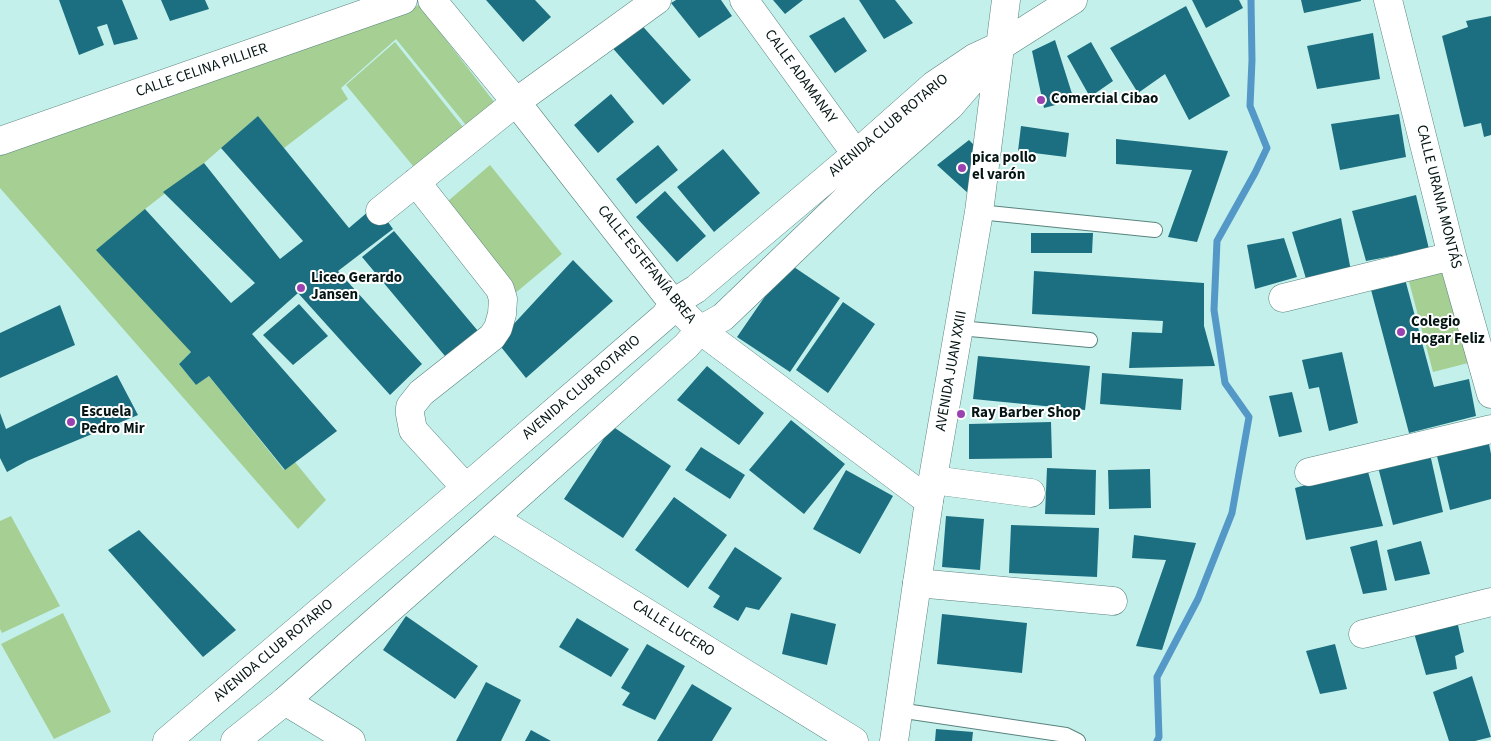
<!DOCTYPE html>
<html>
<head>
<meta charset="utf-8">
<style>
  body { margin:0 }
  canvas { display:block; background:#c3f0eb }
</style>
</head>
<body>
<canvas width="1491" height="741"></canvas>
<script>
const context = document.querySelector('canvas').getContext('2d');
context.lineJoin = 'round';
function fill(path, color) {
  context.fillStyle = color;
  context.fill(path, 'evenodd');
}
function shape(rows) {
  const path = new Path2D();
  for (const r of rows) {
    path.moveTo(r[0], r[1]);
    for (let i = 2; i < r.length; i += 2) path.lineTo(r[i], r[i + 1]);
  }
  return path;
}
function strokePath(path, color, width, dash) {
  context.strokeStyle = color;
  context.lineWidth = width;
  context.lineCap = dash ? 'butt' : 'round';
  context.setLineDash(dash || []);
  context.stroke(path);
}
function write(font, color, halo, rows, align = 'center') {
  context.font = font + ' "Source Sans 3",sans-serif';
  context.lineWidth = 4;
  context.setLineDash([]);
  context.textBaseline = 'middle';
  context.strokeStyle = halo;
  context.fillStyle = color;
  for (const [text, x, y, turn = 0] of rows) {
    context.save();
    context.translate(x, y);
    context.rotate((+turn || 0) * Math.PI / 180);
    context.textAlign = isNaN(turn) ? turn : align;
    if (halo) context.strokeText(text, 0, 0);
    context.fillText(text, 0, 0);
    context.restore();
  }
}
fill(shape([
  [419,5,498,107,470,130,396,39,341,88,348,99,284,148,258,116,204,163,145,209,191,352,179,364,196,385,209,376,284,470,295,462,326,500,298,529,0,188,0,153],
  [395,42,467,132,418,172,346,85],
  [490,165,562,254,513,295,441,207],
  [1447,265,1472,362,1433,372,1407,274],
  [11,516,60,606,2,633,0,629,0,521],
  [63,613,111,712,54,739,1,644]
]), '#a5cf93');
strokePath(shape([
  [1157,741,1159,737,1157,677,1198,599,1232,513,1249,417,1225,383,1214,310,1217,241,1255,173,1267,148,1250,106,1252,60,1251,0]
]), '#5398c7', 7);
fill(shape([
  [59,0,122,0,138,39,114,45,107,24,97,27,104,45,79,55],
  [161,0,205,0,209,9,170,21],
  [486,0,535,0,551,17,523,42],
  [676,0,721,0,732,16,699,38,671,3],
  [773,0,803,0,785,14],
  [859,0,895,0,913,23,884,39],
  [1192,0,1239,0,1243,8,1206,28],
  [1301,0,1361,0,1361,1,1304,13],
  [1186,6,1230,96,1189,120,1165,74,1138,93,1110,48],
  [1491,16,1491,135,1484,137,1481,123,1464,127,1442,36,1468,27,1466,21],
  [844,17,867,51,835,73,809,36],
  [637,20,691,80,663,105,609,44],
  [1373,33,1380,79,1317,89,1307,46],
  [1055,40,1074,100,1044,108,1032,51],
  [1091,42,1113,81,1090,97,1067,56],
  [611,94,634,122,598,153,574,125],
  [1399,114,1406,157,1340,170,1331,124],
  [258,116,349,228,376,205,393,229,338,271,422,364,390,395,298,293,252,334,337,431,285,470,209,376,196,385,179,364,191,352,96,250,145,209,231,303,255,283,163,192,204,163,280,259,303,241,221,148],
  [1021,126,1069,133,1066,157,1018,151],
  [1116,139,1228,151,1197,242,1168,237,1192,170,1116,164],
  [969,140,978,149,970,195,937,165],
  [658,145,678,170,636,204,616,179],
  [723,149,760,193,714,232,677,187],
  [665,191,706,236,677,262,636,217],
  [1416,195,1429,249,1366,261,1352,211],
  [1341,218,1351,271,1307,282,1292,232],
  [394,231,483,337,450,362,362,257],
  [1031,233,1093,233,1092,253,1031,253],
  [1284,238,1297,277,1255,289,1247,245],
  [573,260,613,301,526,378,497,342],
  [788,263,840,298,790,372,737,337],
  [1034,271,1204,283,1204,326,1215,366,1129,368,1132,332,1162,333,1163,321,1032,314],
  [1405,279,1434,387,1469,379,1476,416,1409,433,1370,286],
  [843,302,875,324,828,393,796,370],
  [299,304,328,336,293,365,263,335],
  [60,305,75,345,0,378,0,333],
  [1342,352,1358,423,1329,431,1319,387,1309,389,1302,360],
  [978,356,1090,366,1085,410,973,399],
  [707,366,764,413,739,445,677,400],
  [1102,373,1183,379,1181,410,1100,404],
  [117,375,138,415,27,461,7,472,0,458,0,413,6,429],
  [1292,392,1302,432,1279,437,1269,396],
  [791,420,845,464,804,514,749,470],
  [1051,422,1052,458,969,459,969,424],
  [612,426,671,466,623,538,564,499],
  [1488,439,1491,454,1491,499,1450,510,1436,452],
  [701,447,745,475,730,499,685,470],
  [1430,454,1443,512,1393,525,1378,467],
  [1047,468,1096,470,1095,515,1045,514],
  [1367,468,1383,526,1306,540,1295,488],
  [1150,469,1151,508,1109,509,1108,470],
  [846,470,893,496,860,554,813,529],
  [674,497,727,535,688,588,635,550],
  [946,516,984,519,980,570,942,567],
  [1011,525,1099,528,1097,577,1009,573],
  [139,530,236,630,203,657,108,550],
  [1134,535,1196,543,1162,650,1136,646,1166,560,1132,558],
  [1377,540,1387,590,1363,594,1350,547],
  [1421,541,1430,574,1395,581,1387,550],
  [735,547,782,578,759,610,746,607,738,621,713,607,720,596,708,588],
  [791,613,836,624,827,665,782,654],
  [942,614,1027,623,1022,673,937,664],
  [406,616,478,666,455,699,383,650],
  [1456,616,1464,652,1455,656,1457,669,1426,675,1412,626],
  [577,618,629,649,611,677,559,647],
  [647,644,685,666,655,720,622,705,630,693,621,688],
  [1335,644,1347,689,1320,694,1306,651],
  [1472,676,1491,737,1475,741,1449,741,1433,692],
  [486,682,521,700,501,741,456,741],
  [692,684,732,708,712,741,657,741],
  [936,729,973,732,972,741,935,741],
  [531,730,551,741,525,741]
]), '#1c6f80');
const service = shape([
  [979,212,1155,230],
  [959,328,1090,340],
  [898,710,1066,735,1078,741]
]);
const minor = shape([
  [432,0,516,102,673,303,700,330,929,501],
  [744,0,856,154],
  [1388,0,1452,256,1491,394],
  [0,141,403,0],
  [416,182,500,289,503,299,502,314,498,328,492,337,421,393,410,407,410,414,413,430,466,488],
  [380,211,516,102,657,0],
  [1283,298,1452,256],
  [1309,472,1491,429],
  [933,480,1031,493],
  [493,518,854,741],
  [917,583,1113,601],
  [1363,634,1491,602],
  [285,701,351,741]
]);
const secondary = shape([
  [167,741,474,481,665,316,673,303,696,289,856,154,934,85,974,58,1002,45,1073,0],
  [235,741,285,701,493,518,686,346,700,330,723,317,867,179,950,106,993,56],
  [894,741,929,501,979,212,1006,0]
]);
strokePath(service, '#59837f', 16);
strokePath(minor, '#59837f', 29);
strokePath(secondary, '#59837f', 29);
strokePath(service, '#fff', 14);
strokePath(minor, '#fff', 28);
strokePath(secondary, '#fff', 28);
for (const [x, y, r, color] of [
  [1041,100,5,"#9a43b0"],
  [962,168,5,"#9a43b0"],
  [301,288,5,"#9a43b0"],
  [1401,332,5,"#9a43b0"],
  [961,414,5,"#9a43b0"],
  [71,422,5,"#9a43b0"]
]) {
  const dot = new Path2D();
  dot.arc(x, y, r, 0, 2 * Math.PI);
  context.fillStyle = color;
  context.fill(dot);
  strokePath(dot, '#fff', 2);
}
write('15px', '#041513', '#fff', [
  ["CALLE CELINA PILLIER",202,71,-19],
  ["CALLE ADAMANAY",800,77,54],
  ["AVENIDA CLUB ROTARIO",889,126,-40],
  ["CALLE URANIA MONTÁS",1438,197,76],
  ["CALLE ESTEFANÍA BREA",646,265,51],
  ["AVENIDA JUAN XXIII",952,371,-80],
  ["AVENIDA CLUB ROTARIO",582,388,-41],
  ["CALLE LUCERO",673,629,32],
  ["AVENIDA CLUB ROTARIO",274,651,-40]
]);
write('bold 15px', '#041513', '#fff', [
  ["Comercial Cibao",1051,100],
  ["pica pollo",972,159],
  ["el varón",972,176],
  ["Liceo Gerardo",311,279],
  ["Jansen",311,296],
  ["Colegio",1411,323],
  ["Hogar Feliz",1411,340],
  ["Escuela",81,413],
  ["Pedro Mir",81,430],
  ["Ray Barber Shop",971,414]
], 'left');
</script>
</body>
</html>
